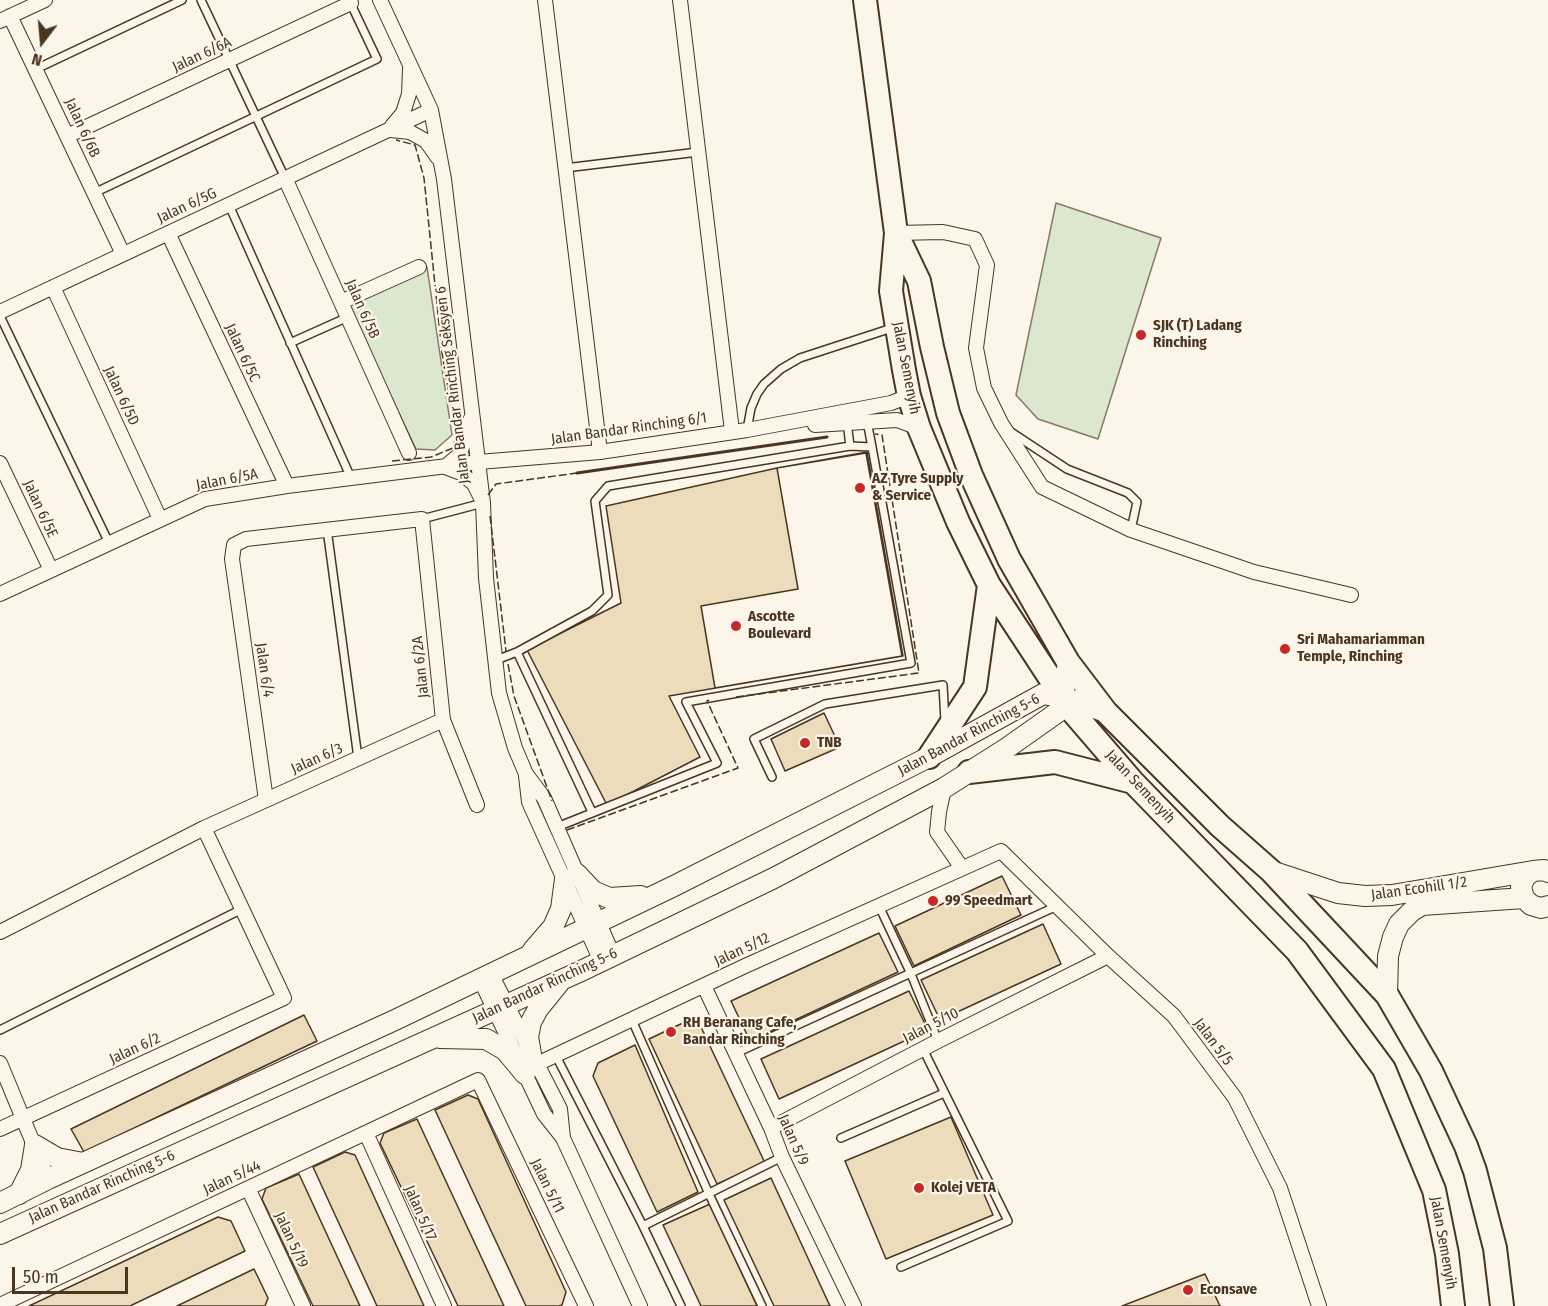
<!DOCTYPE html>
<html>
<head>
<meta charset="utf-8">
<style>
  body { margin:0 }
  #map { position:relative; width:1548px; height:1306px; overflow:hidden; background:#fbf6e9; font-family:"Fira Sans Condensed",sans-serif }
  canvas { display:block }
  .north { position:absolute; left:12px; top:12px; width:60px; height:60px; -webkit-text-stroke:4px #fbf6e9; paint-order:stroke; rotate:196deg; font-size:16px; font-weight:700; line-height:24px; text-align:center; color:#4a3520 }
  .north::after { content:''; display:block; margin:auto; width:21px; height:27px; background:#4a3520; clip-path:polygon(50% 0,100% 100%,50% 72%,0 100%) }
  .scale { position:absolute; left:12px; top:1267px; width:116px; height:27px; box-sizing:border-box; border:3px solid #4a3520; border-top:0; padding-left:8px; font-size:18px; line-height:21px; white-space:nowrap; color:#4a3520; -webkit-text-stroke:4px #fbf6e9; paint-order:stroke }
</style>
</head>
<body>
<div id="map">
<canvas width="1548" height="1306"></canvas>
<div class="north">N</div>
<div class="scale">50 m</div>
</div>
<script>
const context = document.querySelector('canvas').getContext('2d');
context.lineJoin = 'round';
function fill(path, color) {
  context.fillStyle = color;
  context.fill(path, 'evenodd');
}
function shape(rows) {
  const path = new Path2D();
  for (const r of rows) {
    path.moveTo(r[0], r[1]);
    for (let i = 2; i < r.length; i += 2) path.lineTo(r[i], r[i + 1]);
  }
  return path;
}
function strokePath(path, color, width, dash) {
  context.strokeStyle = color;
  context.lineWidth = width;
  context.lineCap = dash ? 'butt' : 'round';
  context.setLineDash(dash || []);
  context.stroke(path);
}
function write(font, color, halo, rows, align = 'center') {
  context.font = font + ' "Fira Sans Condensed",sans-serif';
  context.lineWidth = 4.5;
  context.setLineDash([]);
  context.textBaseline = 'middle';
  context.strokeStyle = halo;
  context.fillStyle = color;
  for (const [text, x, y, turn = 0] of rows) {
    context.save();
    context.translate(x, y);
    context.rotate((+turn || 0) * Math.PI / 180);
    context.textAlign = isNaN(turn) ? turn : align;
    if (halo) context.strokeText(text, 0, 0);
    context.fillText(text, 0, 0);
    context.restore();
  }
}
const green = shape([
  [1056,203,1161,238,1098,439,1038,419,1016,395,1056,203],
  [427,267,452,435,435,450,416,449,347,303,427,267]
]);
fill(green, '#dce7d0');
strokePath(green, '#887966', 1.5);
const building = shape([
  [867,452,903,656,669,696,700,757,607,805,527,650,621,603,606,506,777,468,867,452],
  [866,453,902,656,715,688,701,606,798,589,777,468,866,453],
  [824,713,840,747,785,771,771,739,824,713],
  [1002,876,1021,915,914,966,895,926,1002,876],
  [1043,924,1061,964,940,1020,921,980,1043,924],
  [879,933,898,972,750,1041,731,1001,879,933],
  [909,991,928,1030,779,1099,761,1059,909,991],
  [304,1015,317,1041,84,1152,71,1129,304,1015],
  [685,1022,701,1027,765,1163,717,1184,649,1039,685,1022],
  [635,1045,698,1192,657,1212,593,1076,598,1063,635,1045],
  [468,1095,478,1099,566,1292,562,1305,559,1306,526,1306,435,1110,468,1095],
  [951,1117,993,1215,886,1259,845,1161,951,1117],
  [417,1119,504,1306,458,1306,380,1143,384,1133,417,1119],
  [345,1152,355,1155,424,1306,377,1306,313,1167,345,1152],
  [299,1174,360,1306,313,1306,262,1199,266,1188,299,1174],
  [771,1178,830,1306,774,1306,724,1200,771,1178],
  [710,1204,757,1306,701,1306,663,1225,710,1204],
  [218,1217,231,1221,245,1251,130,1306,29,1306,218,1217],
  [254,1269,268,1298,265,1306,177,1306,254,1269],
  [1205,1274,1220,1306,1122,1306,1205,1274]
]);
fill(building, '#ecdcbc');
strokePath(building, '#4a3520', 1.5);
const lane = shape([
  [201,0,285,178],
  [36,69,182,0],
  [565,168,698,152],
  [94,193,377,59,350,2],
  [229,205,351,478],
  [0,316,109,543],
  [290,343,348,317],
  [867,421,872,447],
  [847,422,850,446],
  [747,430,751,408,757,394,764,384,781,369,800,358,892,328],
  [1011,432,1067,469,1128,493,1137,502,1131,530],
  [422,519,483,503],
  [327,529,358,758],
  [517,652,592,812],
  [496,660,517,652,592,611,608,595,595,501,608,486,850,446,872,447,911,663,686,702,717,763,557,827],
  [772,777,754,739,825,704,943,685,945,721],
  [879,906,911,974,938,1041],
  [632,1020,709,1194,762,1306],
  [0,1030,242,909],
  [555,1054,643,1226,681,1306],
  [734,1054,1057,906],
  [841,1138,944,1093],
  [643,1226,782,1157],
  [901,1267,1008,1221,923,1049]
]);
const street = shape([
  [380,0,431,110,444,179,483,503,486,578,499,693,515,748,526,774,544,798,613,955],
  [545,0,600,452],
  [680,0,732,431],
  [10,16,123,254],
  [0,21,45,0],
  [392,126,403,113,409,94,410,69],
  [391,130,410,132,426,141,438,158],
  [67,136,351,3],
  [285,178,409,453],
  [168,233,287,486],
  [896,233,943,232,975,239,987,265,976,348,984,388,1001,423,1042,487,1131,530,1254,572,1351,595],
  [53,287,160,519],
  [341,302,419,267],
  [0,312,431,110],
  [815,425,897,420,919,428],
  [0,463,51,570],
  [445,467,460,454,470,420],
  [445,467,461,473,474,484,481,498],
  [0,594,205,499,287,486,479,462,600,452,747,430,891,403,909,396],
  [526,776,529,802,601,961],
  [944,788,939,812,937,832,962,868],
  [266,800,232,559,234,545,246,539,422,519,443,720,477,805],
  [0,932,204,828,443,720],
  [491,974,560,1109,563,1138],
  [480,979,544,1114,563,1138,640,1306],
  [704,986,771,1128,782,1157,854,1306],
  [0,1063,48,1179],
  [537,1064,745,966,1001,851,1108,956,1174,1016,1235,1098,1280,1188,1319,1306],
  [771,1128,938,1041,1108,956],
  [0,1129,284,998,204,828],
  [366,1133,444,1306],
  [248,1188,303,1306],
  [0,1305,478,1080,586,1306]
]);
const secondary = shape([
  [1271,871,1338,893,1365,896,1392,895,1533,871],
  [1548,872,1544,870,1533,871,1525,877,1521,887,1524,898,1531,905,1541,908,1548,906],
  [577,874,593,891,609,898,641,896],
  [533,950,553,927,561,909,565,879],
  [1387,995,1388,956,1393,937,1399,924,1412,911,1422,905,1524,898],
  [440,1038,486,1039,505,1050,525,1074],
  [531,1054,528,1037,531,1022,538,1009,559,983],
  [19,1194,31,1170,35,1145,57,1158,83,1163],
  [0,1203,48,1179,395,1020,674,886,929,757,1043,694,1063,697,1106,712],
  [0,1234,579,972,774,878,944,788,1007,748,1058,712,1063,697,1068,662]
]);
const primary = shape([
  [865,0,896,233,891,291,904,370,909,396,919,428,958,522,989,585,1071,710,1133,782,1297,951,1384,1069,1434,1190,1447,1254,1453,1306],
  [897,235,919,281,932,347,948,413,971,475,1009,559,1068,662,1106,712,1220,826,1271,871,1387,995,1431,1071,1466,1146,1475,1171,1495,1248,1502,1306],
  [929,757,975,687,989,585],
  [969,772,1055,762,1133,782]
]);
strokePath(lane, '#4a3520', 10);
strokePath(street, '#4a3520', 16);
strokePath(secondary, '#4a3520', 22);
strokePath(primary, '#4a3520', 26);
strokePath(lane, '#fbf6e9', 7);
strokePath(street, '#fbf6e9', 14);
strokePath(secondary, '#fbf6e9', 20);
strokePath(primary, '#fbf6e9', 22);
strokePath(shape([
  [392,461,431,457,453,448,456,435,442,353,424,178,415,145,396,140],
  [488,495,496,484,577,473],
  [490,516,506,651],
  [508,664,514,696,552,801],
  [736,697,919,673,882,435,875,434],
  [567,830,738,768,707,701,709,700]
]), '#4a3520', 1.5, [8, 3]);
strokePath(shape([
  [577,473,827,437]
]), '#4a3520', 3);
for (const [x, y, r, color] of [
  [1141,335,6,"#c62828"],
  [860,488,6,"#c62828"],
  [736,626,6,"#c62828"],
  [1285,649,6,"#c62828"],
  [805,743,6,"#c62828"],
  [933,901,6,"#c62828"],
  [671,1032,6,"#c62828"],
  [919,1188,6,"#c62828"],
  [1188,1290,6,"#c62828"]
]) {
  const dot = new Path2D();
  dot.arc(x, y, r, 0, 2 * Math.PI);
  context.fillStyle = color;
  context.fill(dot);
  strokePath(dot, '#fbf6e9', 2);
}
write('15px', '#4a3520', '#fbf6e9', [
  ["Jalan 6/6A",202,55,-25],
  ["Jalan 6/6B",82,128,65],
  ["Jalan 6/5G",187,206,-25],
  ["Jalan 6/5B",362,309,66],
  ["Jalan 6/5C",242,353,65],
  ["Jalan Semenyih",906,368,79],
  ["Jalan Bandar Rinching Seksyen 6",453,385,-97],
  ["Jalan 6/5D",121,396,65],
  ["Jalan Bandar Rinching 6/1",629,429,-8],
  ["Jalan 6/5A",227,480,-11],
  ["Jalan 6/5E",40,509,65],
  ["Jalan 6/2A",421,667,-96],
  ["Jalan 6/4",264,670,82],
  ["Jalan Bandar Rinching 5-6",969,735,-28],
  ["Jalan 6/3",317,759,-24],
  ["Jalan Semenyih",1140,787,47],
  ["Jalan Ecohill 1/2",1419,889,-8],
  ["Jalan 5/12",742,950,-25],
  ["Jalan Bandar Rinching 5-6",545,986,-25],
  ["Jalan 5/10",931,1026,-27],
  ["Jalan 5/5",1213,1042,53],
  ["Jalan 6/2",135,1049,-25],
  ["Jalan 5/9",793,1140,66],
  ["Jalan 5/44",232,1178,-25],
  ["Jalan 5/11",547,1186,64],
  ["Jalan Bandar Rinching 5-6",102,1187,-24],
  ["Jalan 5/17",420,1213,66],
  ["Jalan 5/19",291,1240,65],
  ["Jalan Semenyih",1443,1243,80]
]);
write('bold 15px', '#4a3520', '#fbf6e9', [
  ["SJK (T) Ladang",1153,326],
  ["Rinching",1153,343],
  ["AZ Tyre Supply",872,479],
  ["& Service",872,496],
  ["Ascotte",748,617],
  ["Boulevard",748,634],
  ["Sri Mahamariamman",1297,640],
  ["Temple, Rinching",1297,657],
  ["TNB",817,743],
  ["99 Speedmart",945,901],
  ["RH Beranang Cafe,",683,1023],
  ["Bandar Rinching",683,1040],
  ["Kolej VETA",931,1188],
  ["Econsave",1200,1290]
], 'left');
</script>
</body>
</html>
